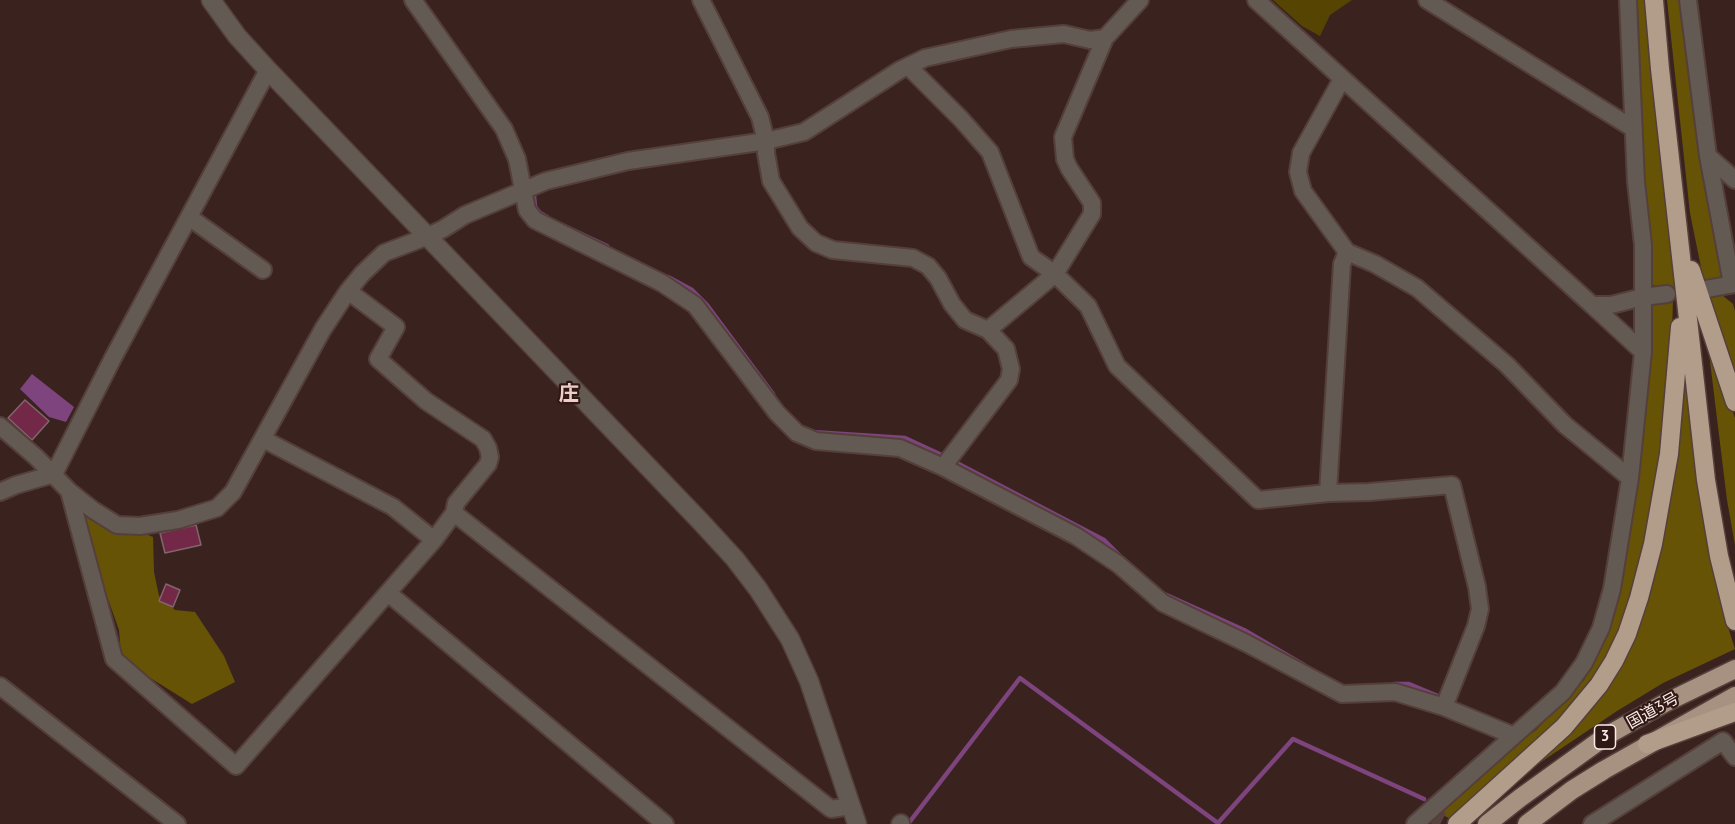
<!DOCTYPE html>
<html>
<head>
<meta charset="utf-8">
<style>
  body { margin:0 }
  canvas { display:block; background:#3a231f }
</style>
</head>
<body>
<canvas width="1735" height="824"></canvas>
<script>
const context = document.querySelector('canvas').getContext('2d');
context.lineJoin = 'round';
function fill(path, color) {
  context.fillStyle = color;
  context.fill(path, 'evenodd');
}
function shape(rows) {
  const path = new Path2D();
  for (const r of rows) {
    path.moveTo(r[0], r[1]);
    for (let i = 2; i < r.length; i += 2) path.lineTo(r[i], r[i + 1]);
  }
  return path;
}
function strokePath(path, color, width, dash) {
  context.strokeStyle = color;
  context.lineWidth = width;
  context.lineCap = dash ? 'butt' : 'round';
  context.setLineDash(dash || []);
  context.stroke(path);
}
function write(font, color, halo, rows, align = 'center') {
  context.font = font + ' "PT Sans","Noto Sans JP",sans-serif';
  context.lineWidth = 4.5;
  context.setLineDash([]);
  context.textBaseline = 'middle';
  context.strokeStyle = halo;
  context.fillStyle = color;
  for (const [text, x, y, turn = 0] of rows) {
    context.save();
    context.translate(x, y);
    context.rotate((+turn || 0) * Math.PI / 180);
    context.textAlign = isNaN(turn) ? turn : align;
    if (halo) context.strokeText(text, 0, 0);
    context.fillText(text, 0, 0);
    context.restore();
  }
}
fill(shape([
  [1273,0,1352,0,1330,15,1320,36,1302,26]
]), '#564403');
fill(shape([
  [1634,0,1649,0,1671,215,1674,287,1658,288,1651,283],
  [1667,0,1683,0,1725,275,1719,280,1706,282,1703,277,1690,213],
  [1722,295,1733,304,1735,311,1735,383,1710,302,1710,297],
  [1665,301,1673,301,1670,387,1649,530,1623,624,1603,666,1553,728,1449,818,1440,814,1446,801,1488,765,1536,730,1584,680,1603,644,1617,606,1636,493,1645,410,1651,305],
  [1709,353,1711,353,1735,418,1735,545,1727,500],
  [1685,365,1727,624,1735,649,1663,683,1617,711,1535,766,1534,765,1621,659],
  [83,509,153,537,154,572,159,596,175,610,195,612,224,656,235,682,192,704,144,674,121,653,119,630,78,514]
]), '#665306');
fill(shape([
  [32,374,74,407,66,422,49,417,20,389]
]), '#7d447d');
strokePath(shape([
  [534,196,535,207,540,213,547,217],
  [560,224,607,246],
  [668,277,692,290,707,305,773,394],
  [812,432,905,438,946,457],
  [953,461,1104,540,1120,556],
  [1162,593,1244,630,1304,665],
  [1394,684,1409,684,1445,699],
  [908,824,1020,678,1218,823,1293,739,1424,799]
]), '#7d447d', 4.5);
const building = shape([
  [25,400,49,421,32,440,8,418,25,400],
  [196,525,201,545,165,553,160,533,196,525],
  [166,584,180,590,173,607,159,601,166,584]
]);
fill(building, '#742847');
strokePath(building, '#80656d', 1.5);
strokePath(shape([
  [1428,813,1450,824]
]), '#57413d', 16, [16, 8]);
const minor = shape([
  [413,0,504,129,517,159,527,210,535,220,662,283,695,305,777,413,797,433,816,441,900,448,943,467,1076,536,1118,564,1163,603,1246,643,1342,694,1395,692,1444,707,1512,735],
  [701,0,760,117,766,141,766,153,771,181,800,228,816,243,833,250,913,258,928,266,938,278,952,304,965,320,988,330],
  [1256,0,1592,305,1611,305,1643,297,1667,294],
  [1427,0,1634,129],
  [1688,0,1708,156,1732,284],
  [908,66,961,119,990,152,1031,257,1055,274,1088,306,1117,366,1258,500,1328,493],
  [1342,79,1301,153,1298,172,1303,191,1347,252,1342,264,1328,493,1369,492,1452,485,1477,587,1480,609,1476,626,1444,707],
  [1708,156,1735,180],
  [189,217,263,270],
  [1347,252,1375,264,1417,288,1507,365,1565,425,1630,478],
  [1706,289,1735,284],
  [1592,305,1643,352],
  [0,426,36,457,69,491,93,510,117,525,140,526,178,520,217,508,233,492,323,329,348,291,362,274,384,253,426,237,443,229,465,215,546,181,628,161,766,141,804,132,900,70,925,58,1011,39,1064,34,1090,40,1105,38],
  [263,439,393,507,434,540],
  [943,467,1009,380,1011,369,1006,349,988,330,1055,274,1092,214,1092,203,1069,168,1065,159,1063,137,1105,38,1140,0],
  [69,491,114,659,236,766,434,540,454,513,456,503,488,464,490,457,488,448,483,439,426,401,378,359,396,327,348,291],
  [0,492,16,485,54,474,113,358,268,70],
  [454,513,831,809,851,806],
  [388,593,665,824],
  [0,686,177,824],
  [900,824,901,823],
  [1415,824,1563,692,1584,663,1601,628,1612,589,1630,478,1643,352,1643,245,1636,182,1628,0],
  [1592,824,1723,741,1735,757]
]);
const tertiary = shape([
  [211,0,237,36,268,70,701,522,735,559,758,589,790,639,809,681,857,824]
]);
const trunk = shape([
  [1487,824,1520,798,1606,736,1665,703,1735,669],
  [1527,824,1572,790,1604,770,1735,696]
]);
const motorway = shape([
  [1654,0,1660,69,1706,480,1719,556,1735,621],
  [1691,270,1735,402],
  [1647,744,1735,712],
  [1457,824,1564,727,1599,685,1614,661,1627,634,1639,598,1653,544,1669,454,1680,327]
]);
strokePath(minor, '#553f3b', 20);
strokePath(tertiary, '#553f3b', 21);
strokePath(trunk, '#553f3b', 21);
strokePath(motorway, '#553f3b', 21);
strokePath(minor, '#635a53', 16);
strokePath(tertiary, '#635a53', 18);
strokePath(trunk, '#a79282', 18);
strokePath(motorway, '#b29c8a', 18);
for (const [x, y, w] of [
  [1605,737,21]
]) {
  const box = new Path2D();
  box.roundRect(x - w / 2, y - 12, w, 24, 4.5);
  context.fillStyle = '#301915';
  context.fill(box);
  strokePath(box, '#fbebe8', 1.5);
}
write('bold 15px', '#fbebe8', null, [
  ["3",1605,737]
]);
write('16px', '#fbebe8', '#301915', [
  ["国道3号",1653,711,-29]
]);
write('bold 20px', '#eecec8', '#301915', [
  ["庄",569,394]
]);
</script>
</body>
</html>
